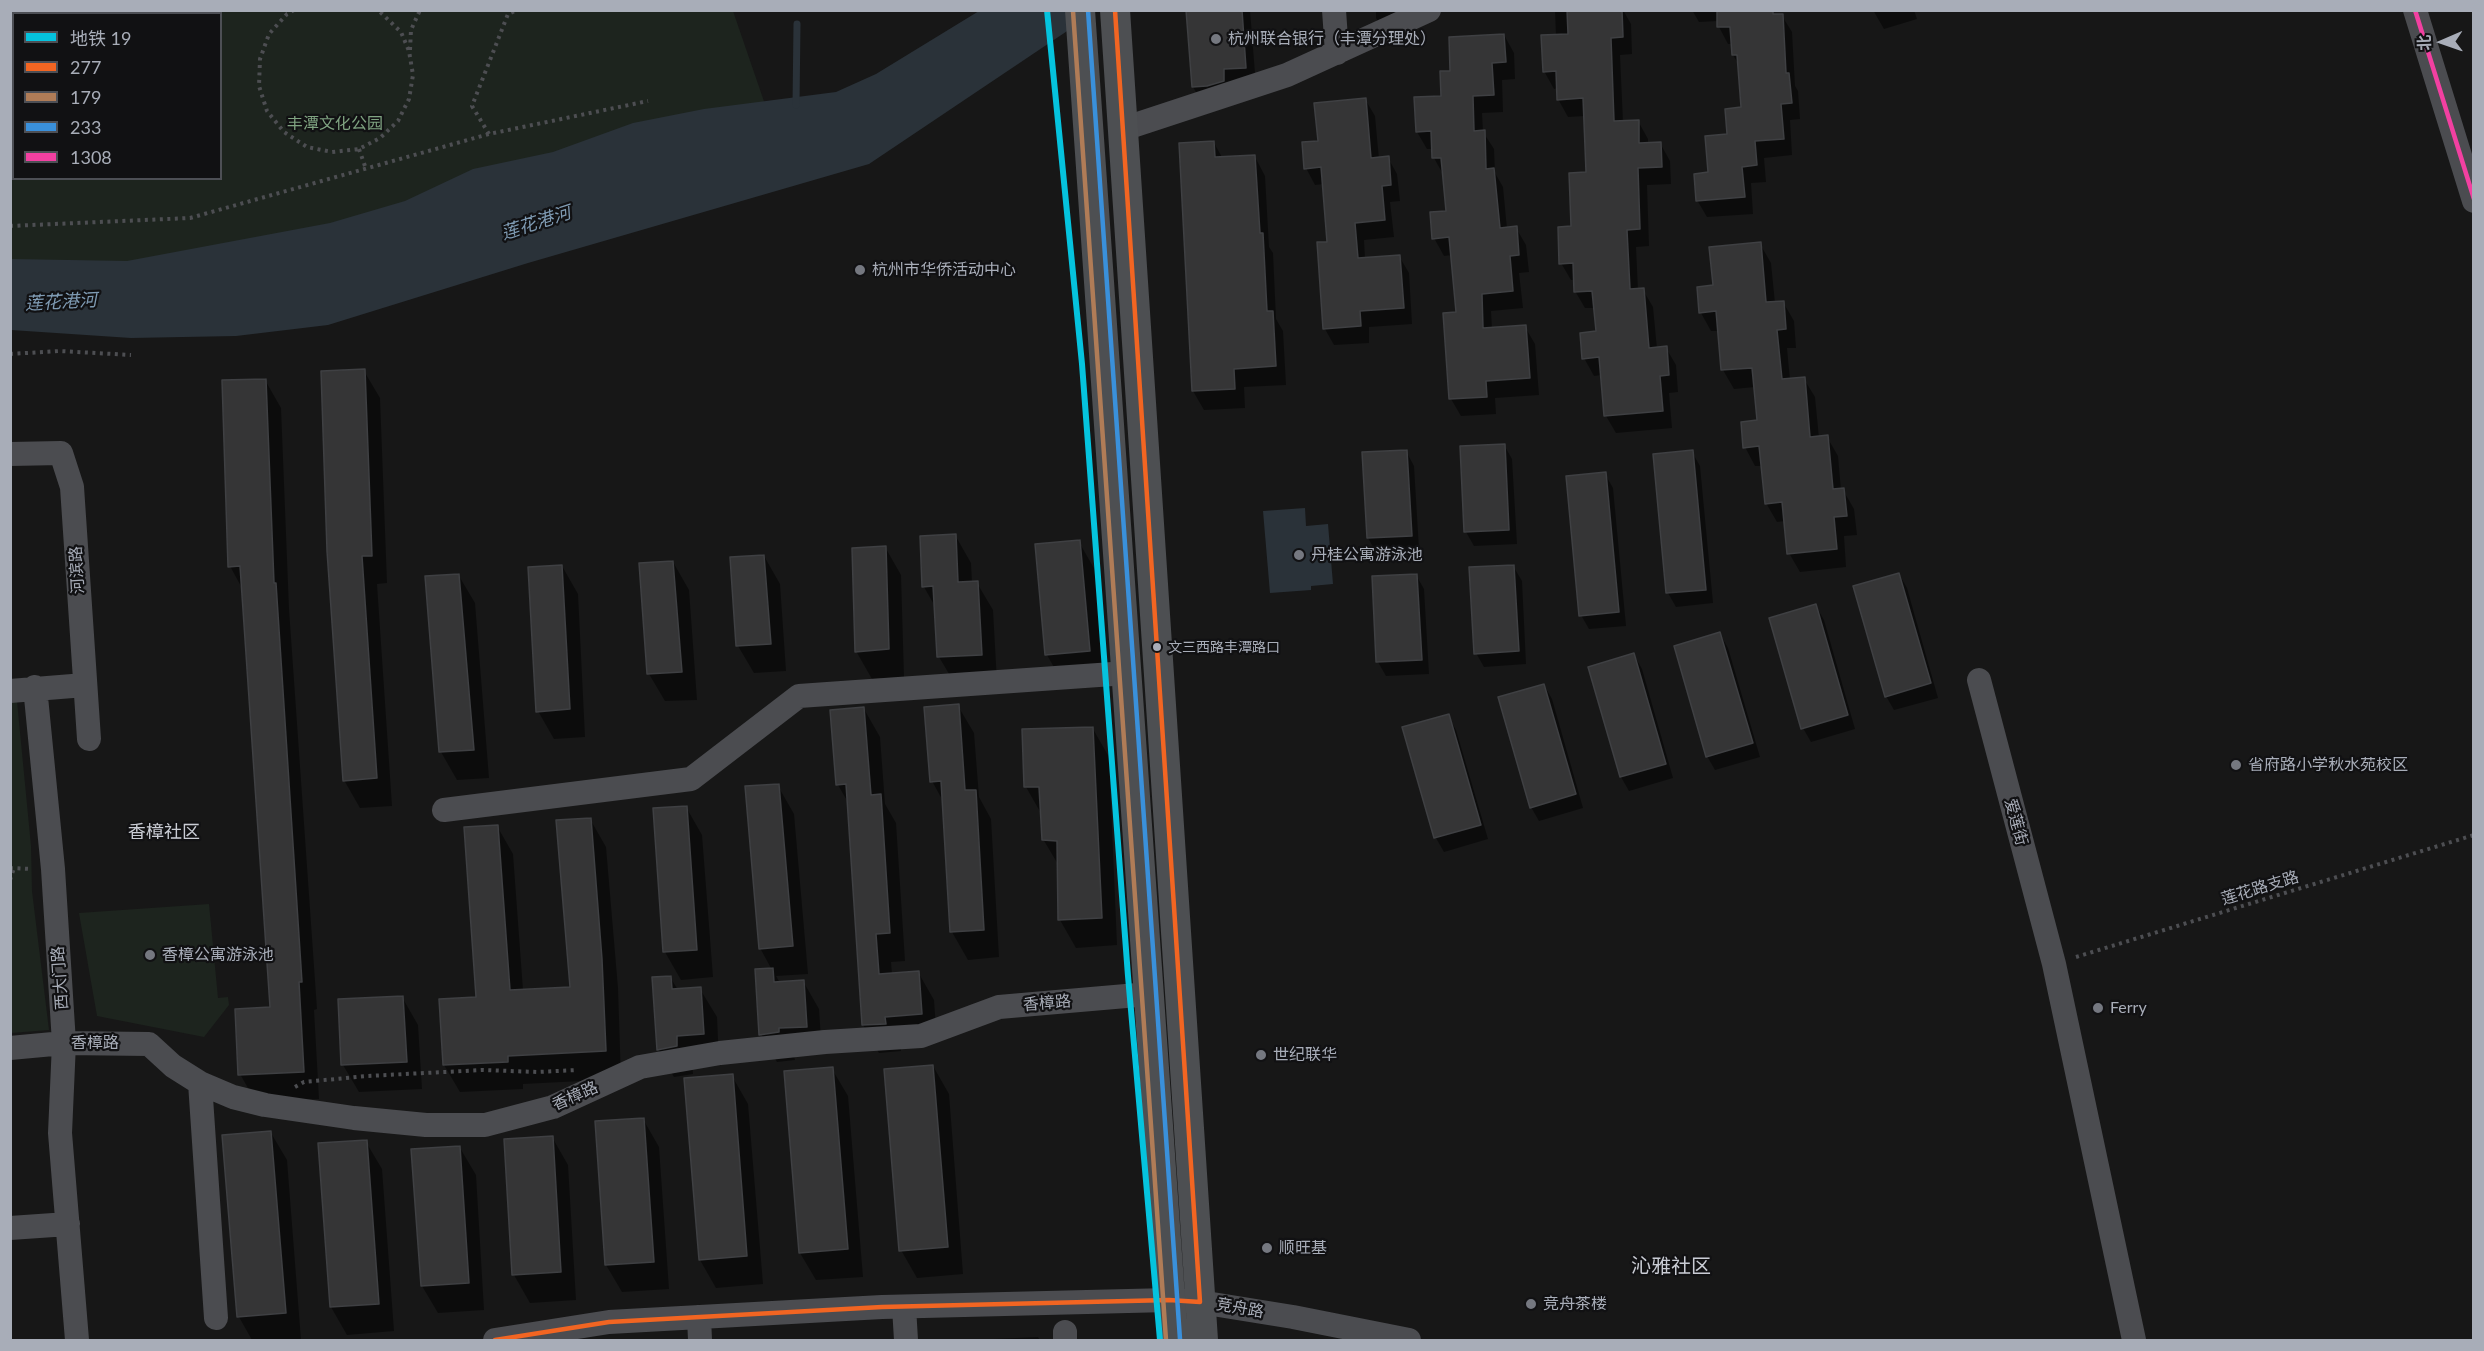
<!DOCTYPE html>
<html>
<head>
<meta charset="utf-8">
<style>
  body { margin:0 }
  #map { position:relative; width:2484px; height:1351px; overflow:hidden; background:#171717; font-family:Lato,"Noto Sans SC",sans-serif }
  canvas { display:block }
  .frame { position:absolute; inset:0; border:12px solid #a8adb8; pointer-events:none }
  .legend { position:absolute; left:12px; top:12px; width:210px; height:168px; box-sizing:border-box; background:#111113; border:2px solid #4d4f55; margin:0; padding:8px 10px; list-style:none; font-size:18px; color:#a8adb8 }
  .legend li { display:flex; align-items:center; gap:12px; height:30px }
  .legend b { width:30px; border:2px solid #4d4f55 }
  .north { position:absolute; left:2412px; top:12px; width:60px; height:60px; -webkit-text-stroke:4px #111113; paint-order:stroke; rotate:268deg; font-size:16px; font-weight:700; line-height:24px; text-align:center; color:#a8adb8 }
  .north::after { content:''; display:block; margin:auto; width:21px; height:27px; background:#a8adb8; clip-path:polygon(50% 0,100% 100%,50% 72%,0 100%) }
</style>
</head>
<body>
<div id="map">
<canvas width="2484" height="1351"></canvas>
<div class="frame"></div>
<ul class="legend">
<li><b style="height:8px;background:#05c3de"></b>地铁 19</li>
<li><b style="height:8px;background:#f26522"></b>277</li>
<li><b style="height:8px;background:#b07c57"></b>179</li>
<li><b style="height:8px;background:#3a90db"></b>233</li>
<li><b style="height:8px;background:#f240a1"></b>1308</li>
</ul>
<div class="north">北</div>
</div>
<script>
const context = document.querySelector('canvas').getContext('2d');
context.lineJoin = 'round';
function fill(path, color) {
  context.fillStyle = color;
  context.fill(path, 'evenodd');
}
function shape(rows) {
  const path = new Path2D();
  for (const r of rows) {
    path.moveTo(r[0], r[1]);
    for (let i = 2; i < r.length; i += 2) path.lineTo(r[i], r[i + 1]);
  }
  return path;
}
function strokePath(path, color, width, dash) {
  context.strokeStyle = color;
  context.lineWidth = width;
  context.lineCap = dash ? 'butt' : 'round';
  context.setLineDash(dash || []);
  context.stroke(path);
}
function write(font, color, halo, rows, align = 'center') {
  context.font = font + ' Lato,"Noto Sans SC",sans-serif';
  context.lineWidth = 4.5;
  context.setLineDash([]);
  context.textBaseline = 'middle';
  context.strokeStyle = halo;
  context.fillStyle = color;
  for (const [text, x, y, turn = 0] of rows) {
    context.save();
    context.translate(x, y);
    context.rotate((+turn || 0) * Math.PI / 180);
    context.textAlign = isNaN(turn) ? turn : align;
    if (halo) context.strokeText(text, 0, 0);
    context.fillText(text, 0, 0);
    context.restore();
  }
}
fill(shape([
  [148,11,733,11,768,113,303,251,11,282,10,51,13,50,14,178,220,178,220,14,138,13],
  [17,701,31,846,32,891,49,1030,11,1033,10,702],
  [209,904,218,998,228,997,229,1005,204,1037,97,1016,79,913]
]), '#1d241e');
fill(shape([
  [979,11,1097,11,869,164,528,263,328,325,236,336,131,338,11,330,10,259,127,261,330,223,405,201,473,169,553,152,633,123,704,109,836,92,876,74],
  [1305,508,1306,526,1328,524,1333,584,1311,586,1311,590,1270,593,1263,511]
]), '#2a3239');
fill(shape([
  [1188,10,1250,10,1256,86,1204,106,1193,87],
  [1376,10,1419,10,1384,32,1376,18],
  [1555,10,1623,10,1631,24,1632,54,1620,55,1623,122,1638,121,1648,139,1648,144,1660,143,1670,161,1671,184,1647,185,1649,246,1636,247,1638,290,1643,290,1653,307,1657,349,1666,348,1676,365,1678,392,1669,393,1672,428,1616,433,1606,416,1602,375,1594,376,1584,358,1597,332,1595,308,1585,308,1575,291,1575,280,1571,280,1561,263,1587,173,1585,116,1568,117,1558,99,1558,88,1554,89,1544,71,1556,36],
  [1692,10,1766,10,1767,16,1782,16,1792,32,1795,86,1798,91,1800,119,1790,120,1792,155,1764,158,1766,182,1751,183,1753,214,1707,217,1697,200,1742,109,1739,65,1733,55,1733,44,1728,44,1719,27,1718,21,1699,22],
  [1873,10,1914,10,1917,19,1884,29],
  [1504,35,1514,53,1515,79,1502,80,1503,112,1482,113,1483,132,1494,149,1495,173,1503,187,1507,229,1516,228,1526,245,1529,272,1519,273,1523,308,1491,311,1492,329,1525,327,1535,344,1539,395,1495,398,1496,414,1461,416,1451,399,1457,313,1452,255,1444,256,1434,238,1448,212,1444,176,1434,158,1433,149,1427,149,1417,132,1442,97,1452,72],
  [1365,99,1375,116,1379,159,1388,158,1397,174,1400,201,1390,202,1394,237,1364,240,1365,259,1399,256,1409,273,1412,324,1369,327,1369,343,1334,345,1325,329,1329,243,1324,184,1315,185,1306,168,1319,142],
  [1214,143,1223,159,1255,157,1265,176,1269,247,1273,253,1276,319,1283,331,1286,385,1244,387,1245,408,1204,410,1193,391,1180,144],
  [1760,244,1771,263,1775,303,1783,302,1794,321,1796,348,1787,348,1790,380,1804,379,1815,397,1819,438,1827,437,1838,456,1841,490,1843,490,1854,509,1857,535,1844,536,1846,567,1800,572,1789,553,1785,521,1777,522,1766,503,1763,466,1755,466,1745,447,1758,421,1755,387,1734,389,1723,370,1719,331,1711,331,1701,313,1715,286],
  [364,371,380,398,387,583,377,584,392,806,360,808,344,780],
  [265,380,281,408,289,609,317,1009,314,1010,319,1099,256,1102,240,1074,271,1008,243,590,230,566],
  [1504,445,1512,459,1517,544,1474,546,1466,532],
  [1406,451,1414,466,1419,549,1376,552,1368,538],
  [1692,452,1700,466,1713,603,1676,607,1668,593,1655,455],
  [1605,474,1613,488,1626,626,1589,629,1581,615],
  [955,535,971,563,972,583,977,583,993,610,997,682,955,684,939,657,936,608,924,587],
  [1079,542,1095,570,1105,679,1063,683,1047,655],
  [885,547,901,575,904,677,872,679,856,651],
  [764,556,780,584,786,671,754,673,738,646],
  [673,562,689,590,697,700,665,701,649,674],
  [562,566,578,594,585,737,554,739,538,711],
  [1513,566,1522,581,1526,664,1484,667,1476,653],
  [1899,574,1907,588,1938,698,1894,710,1886,696],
  [1416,575,1424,589,1429,674,1386,676,1378,662],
  [459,576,475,603,489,778,457,780,441,752],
  [1816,606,1824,620,1855,729,1811,742,1803,728],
  [1720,634,1728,648,1760,757,1715,770,1707,756],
  [1634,655,1642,669,1673,778,1629,791,1621,777,1590,668],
  [1544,685,1552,699,1583,808,1539,821,1531,807],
  [958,706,974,733,979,797,991,819,999,957,968,960,952,932,944,803,932,781],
  [864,709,880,737,885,804,896,823,905,961,891,962,892,974,918,972,934,1000,937,1042,901,1044,901,1051,879,1053,863,1025,849,804,838,785],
  [1448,716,1456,730,1488,839,1444,852,1436,838,1404,728],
  [1093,729,1109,757,1117,945,1076,948,1060,920,1059,866,1043,839,1042,815,1026,787],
  [778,786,794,814,808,974,776,976,780,983,803,981,819,1009,822,1054,794,1056,795,1060,777,1062,761,1034,772,970,760,948],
  [686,807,702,835,713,977,681,980,665,952],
  [590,819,606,847,618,988,621,1079,523,1084,523,1089,460,1092,444,1065,478,999,497,826,513,854,523,990,572,988],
  [670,977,678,990,700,989,717,1017,719,1061,692,1063,693,1074,674,1077,658,1049],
  [402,997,418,1025,422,1089,359,1092,343,1065],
  [933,1066,949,1094,963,1274,917,1278,901,1250],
  [832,1069,848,1096,863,1277,816,1280,800,1253],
  [732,1076,748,1104,763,1284,716,1288,700,1260],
  [643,1119,659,1147,669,1289,622,1292,606,1265],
  [271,1133,287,1160,301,1340,252,1340,239,1317],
  [552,1137,568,1165,576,1300,530,1303,514,1275,505,1140],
  [366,1142,382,1169,394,1331,347,1335,331,1307],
  [460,1148,476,1175,484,1310,438,1313,422,1286],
  [1038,1337,1040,1340,972,1340]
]), '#0007');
strokePath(shape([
  [796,105,797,24]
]), '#2a3239', 7);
const building = shape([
  [1186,10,1242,10,1246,68,1224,69,1224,81,1207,86,1192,87,1186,10],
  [1567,10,1622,10,1623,37,1611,38,1614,121,1639,120,1639,143,1661,142,1662,167,1638,168,1640,229,1627,230,1630,289,1644,288,1649,348,1667,346,1669,375,1660,376,1663,411,1604,416,1599,357,1582,359,1580,333,1596,331,1592,291,1574,292,1573,263,1559,264,1558,227,1571,226,1569,173,1586,172,1583,98,1557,100,1556,71,1543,72,1541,35,1568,34,1567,10],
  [1717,10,1773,10,1773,14,1783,14,1786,73,1789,73,1792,103,1781,104,1784,139,1755,141,1757,165,1742,167,1745,197,1696,201,1694,174,1708,172,1705,136,1727,134,1725,109,1741,107,1737,55,1732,55,1730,27,1717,27,1717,10],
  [1504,34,1506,62,1492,63,1494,95,1473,96,1474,131,1485,130,1486,169,1494,168,1500,228,1517,226,1519,255,1510,256,1513,291,1482,294,1483,328,1526,325,1530,378,1486,381,1487,397,1449,399,1443,313,1456,312,1449,237,1432,239,1430,212,1446,211,1441,158,1432,158,1431,131,1416,132,1414,97,1441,96,1440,71,1450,71,1449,37,1504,34],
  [1366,98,1371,158,1389,156,1391,185,1382,186,1385,220,1355,223,1358,258,1400,255,1404,308,1360,311,1361,326,1323,329,1317,242,1327,242,1321,167,1304,169,1302,142,1318,141,1314,103,1366,98],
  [1214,141,1215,157,1255,155,1260,233,1263,233,1267,311,1273,311,1276,366,1234,369,1235,389,1192,391,1179,143,1214,141],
  [1761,242,1766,302,1784,301,1786,329,1777,330,1782,379,1805,377,1810,437,1828,435,1833,489,1844,488,1847,516,1834,517,1837,549,1787,554,1782,502,1765,504,1759,446,1743,448,1741,422,1757,420,1752,368,1721,370,1716,311,1699,313,1697,287,1713,285,1709,247,1761,242],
  [365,369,372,556,362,556,377,778,343,781,327,551,321,371,365,369],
  [266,379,274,583,276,583,302,982,299,982,304,1072,238,1075,235,1009,270,1007,240,566,228,567,222,380,266,379],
  [1505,444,1509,530,1464,532,1460,446,1505,444],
  [1407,450,1412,536,1367,538,1362,452,1407,450],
  [1693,450,1706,590,1666,593,1653,454,1693,450],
  [1606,472,1619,612,1579,616,1566,476,1606,472],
  [956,534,958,582,978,581,982,655,937,657,933,586,922,587,920,536,956,534],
  [1080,540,1090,651,1045,655,1035,544,1080,540],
  [886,546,889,649,855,652,852,548,886,546],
  [764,555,771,644,736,646,730,557,764,555],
  [673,561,682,672,647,674,639,563,673,561],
  [562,565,570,709,536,712,528,567,562,565],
  [1514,565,1519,651,1474,654,1469,567,1514,565],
  [1899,573,1931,683,1885,697,1853,586,1899,573],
  [459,574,474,750,439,752,425,576,459,574],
  [1417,574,1422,660,1376,662,1372,576,1417,574],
  [1816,604,1848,715,1801,729,1769,618,1816,604],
  [1720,632,1753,743,1706,757,1674,646,1720,632],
  [1634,653,1666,764,1620,777,1588,667,1634,653],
  [1544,684,1576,794,1530,808,1498,697,1544,684],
  [959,704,965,790,976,790,984,930,950,932,941,781,930,782,924,707,959,704],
  [864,707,871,795,881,794,890,933,876,934,879,974,919,971,922,1014,885,1017,886,1024,862,1025,846,784,836,785,830,710,864,707],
  [1449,714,1481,825,1434,838,1402,727,1449,714],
  [1093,727,1102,918,1058,920,1057,841,1042,840,1039,787,1024,787,1022,729,1093,727],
  [779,784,793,946,759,949,745,786,779,784],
  [687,806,697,950,663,952,653,808,687,806],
  [591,818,602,959,606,1051,508,1056,508,1062,443,1065,439,999,476,997,464,827,498,825,510,990,570,987,556,820,591,818],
  [773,968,774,982,804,980,807,1027,779,1028,779,1032,759,1035,755,969,773,968],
  [671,976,672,989,701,987,704,1034,677,1036,677,1046,657,1050,652,977,671,976],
  [403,996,407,1062,341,1065,338,999,403,996],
  [933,1065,948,1247,899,1251,884,1069,933,1065],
  [833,1067,848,1249,799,1253,784,1071,833,1067],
  [733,1074,747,1256,699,1260,684,1078,733,1074],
  [644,1118,654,1262,605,1265,595,1121,644,1118],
  [271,1131,286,1313,237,1317,222,1135,271,1131],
  [553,1136,561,1272,512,1275,504,1139,553,1136],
  [367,1140,379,1304,330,1307,318,1143,367,1140],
  [460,1146,469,1283,421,1286,411,1149,460,1146]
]);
fill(building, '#353536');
strokePath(building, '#3f4043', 1.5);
strokePath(shape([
  [294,10,287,14,269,34,260,59,259,86,267,111,284,132,307,147,332,152,359,149,380,138,398,121,409,99,413,75,409,51,401,32,378,10],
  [410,50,411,30,420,10],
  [489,134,472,106,508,14,517,10],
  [359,149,366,169],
  [10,226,190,218,489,134,648,101],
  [10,354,60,351,131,355],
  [10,868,31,869],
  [10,880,14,868],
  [2076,957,2474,835],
  [295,1087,304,1082,367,1076,483,1070,537,1072,577,1070]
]), '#4d4e52', 4, [3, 4.5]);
strokePath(shape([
  [1334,10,1337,53],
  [2415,10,2474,201],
  [1123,129,1287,75,1429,10],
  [10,454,61,453,72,487,89,739],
  [1979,680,2054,964,2134,1340],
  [35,687,53,869,64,1043,60,1133,77,1340],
  [10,691,85,685],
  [444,810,691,779,799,696,1127,673],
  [10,1048,64,1043,149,1044,173,1066,200,1083,233,1097,265,1105,354,1118,426,1125,485,1125,553,1107,640,1067,720,1053,825,1042,921,1036,999,1007,1149,994],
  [200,1083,216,1318],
  [10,1228,68,1224],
  [904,1307,906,1340],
  [699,1317,700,1340],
  [1065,1332,1065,1340],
  [495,1340,609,1322,882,1307,1169,1300,1200,1302,1293,1317,1409,1340]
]), '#4b4c50', 24);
strokePath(shape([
  [1080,10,1173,1340],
  [1115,10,1203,1340],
  [37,14,46,10],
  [10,22,14,21]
]), '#4d4f52', 30);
strokePath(shape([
  [1115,10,1200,1302],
  [495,1340,609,1322,882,1307,1169,1300,1200,1302]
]), '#f26522', 4.5);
strokePath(shape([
  [1073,11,1166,1340]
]), '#b07c57', 4.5);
strokePath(shape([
  [1088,10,1180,1339]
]), '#3a90db', 4.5);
strokePath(shape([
  [2415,10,2474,199]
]), '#f240a1', 4.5);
strokePath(shape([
  [1047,10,1082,364,1128,976,1160,1340]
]), '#05c3de', 6);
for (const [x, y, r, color] of [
  [1216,39,6,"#757880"],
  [860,270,6,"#757880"],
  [1299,555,6,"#757880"],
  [1157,647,5,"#a8adb8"],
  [2236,765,6,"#757880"],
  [150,955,6,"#757880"],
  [2098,1008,6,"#757880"],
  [1261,1055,6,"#757880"],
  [1267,1248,6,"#757880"],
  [1531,1304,6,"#757880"]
]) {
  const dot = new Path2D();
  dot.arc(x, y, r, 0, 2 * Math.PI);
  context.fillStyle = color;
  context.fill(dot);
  strokePath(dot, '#111113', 2);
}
write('14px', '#a8adb8', '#111113', [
  ["文三西路丰潭路口",1168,647]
], 'left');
write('16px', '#a8adb8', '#111113', [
  ["杭州联合银行（丰潭分理处）",1228,39],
  ["杭州市华侨活动中心",872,270],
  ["丹桂公寓游泳池",1311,555],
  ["省府路小学秋水苑校区",2248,765],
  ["香樟公寓游泳池",162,955],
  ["Ferry",2110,1008],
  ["世纪联华",1273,1055],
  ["顺旺基",1279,1248],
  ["竞舟茶楼",1543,1304]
], 'left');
write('16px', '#7fa381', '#111113', [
  ["丰潭文化公园",335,124]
]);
write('16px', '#a8adb8', '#111113', [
  ["河滨路",77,570,-93],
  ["爱莲街",2016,822,75],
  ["莲花路支路",2260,888,-17],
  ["西大门路",60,978,-94],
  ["香樟路",1047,1003,-5],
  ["香樟路",95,1043],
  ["香樟路",575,1096,-24],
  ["竞舟路",1240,1308,10]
]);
write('italic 18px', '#7f9bb3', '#111113', [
  ["莲花港河",536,223,-18],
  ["莲花港河",61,302,-3]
]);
write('18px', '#c9ccd4', '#111113', [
  ["香樟社区",164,832]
]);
write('20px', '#c9ccd4', '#111113', [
  ["沁雅社区",1671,1267]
]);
</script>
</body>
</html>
